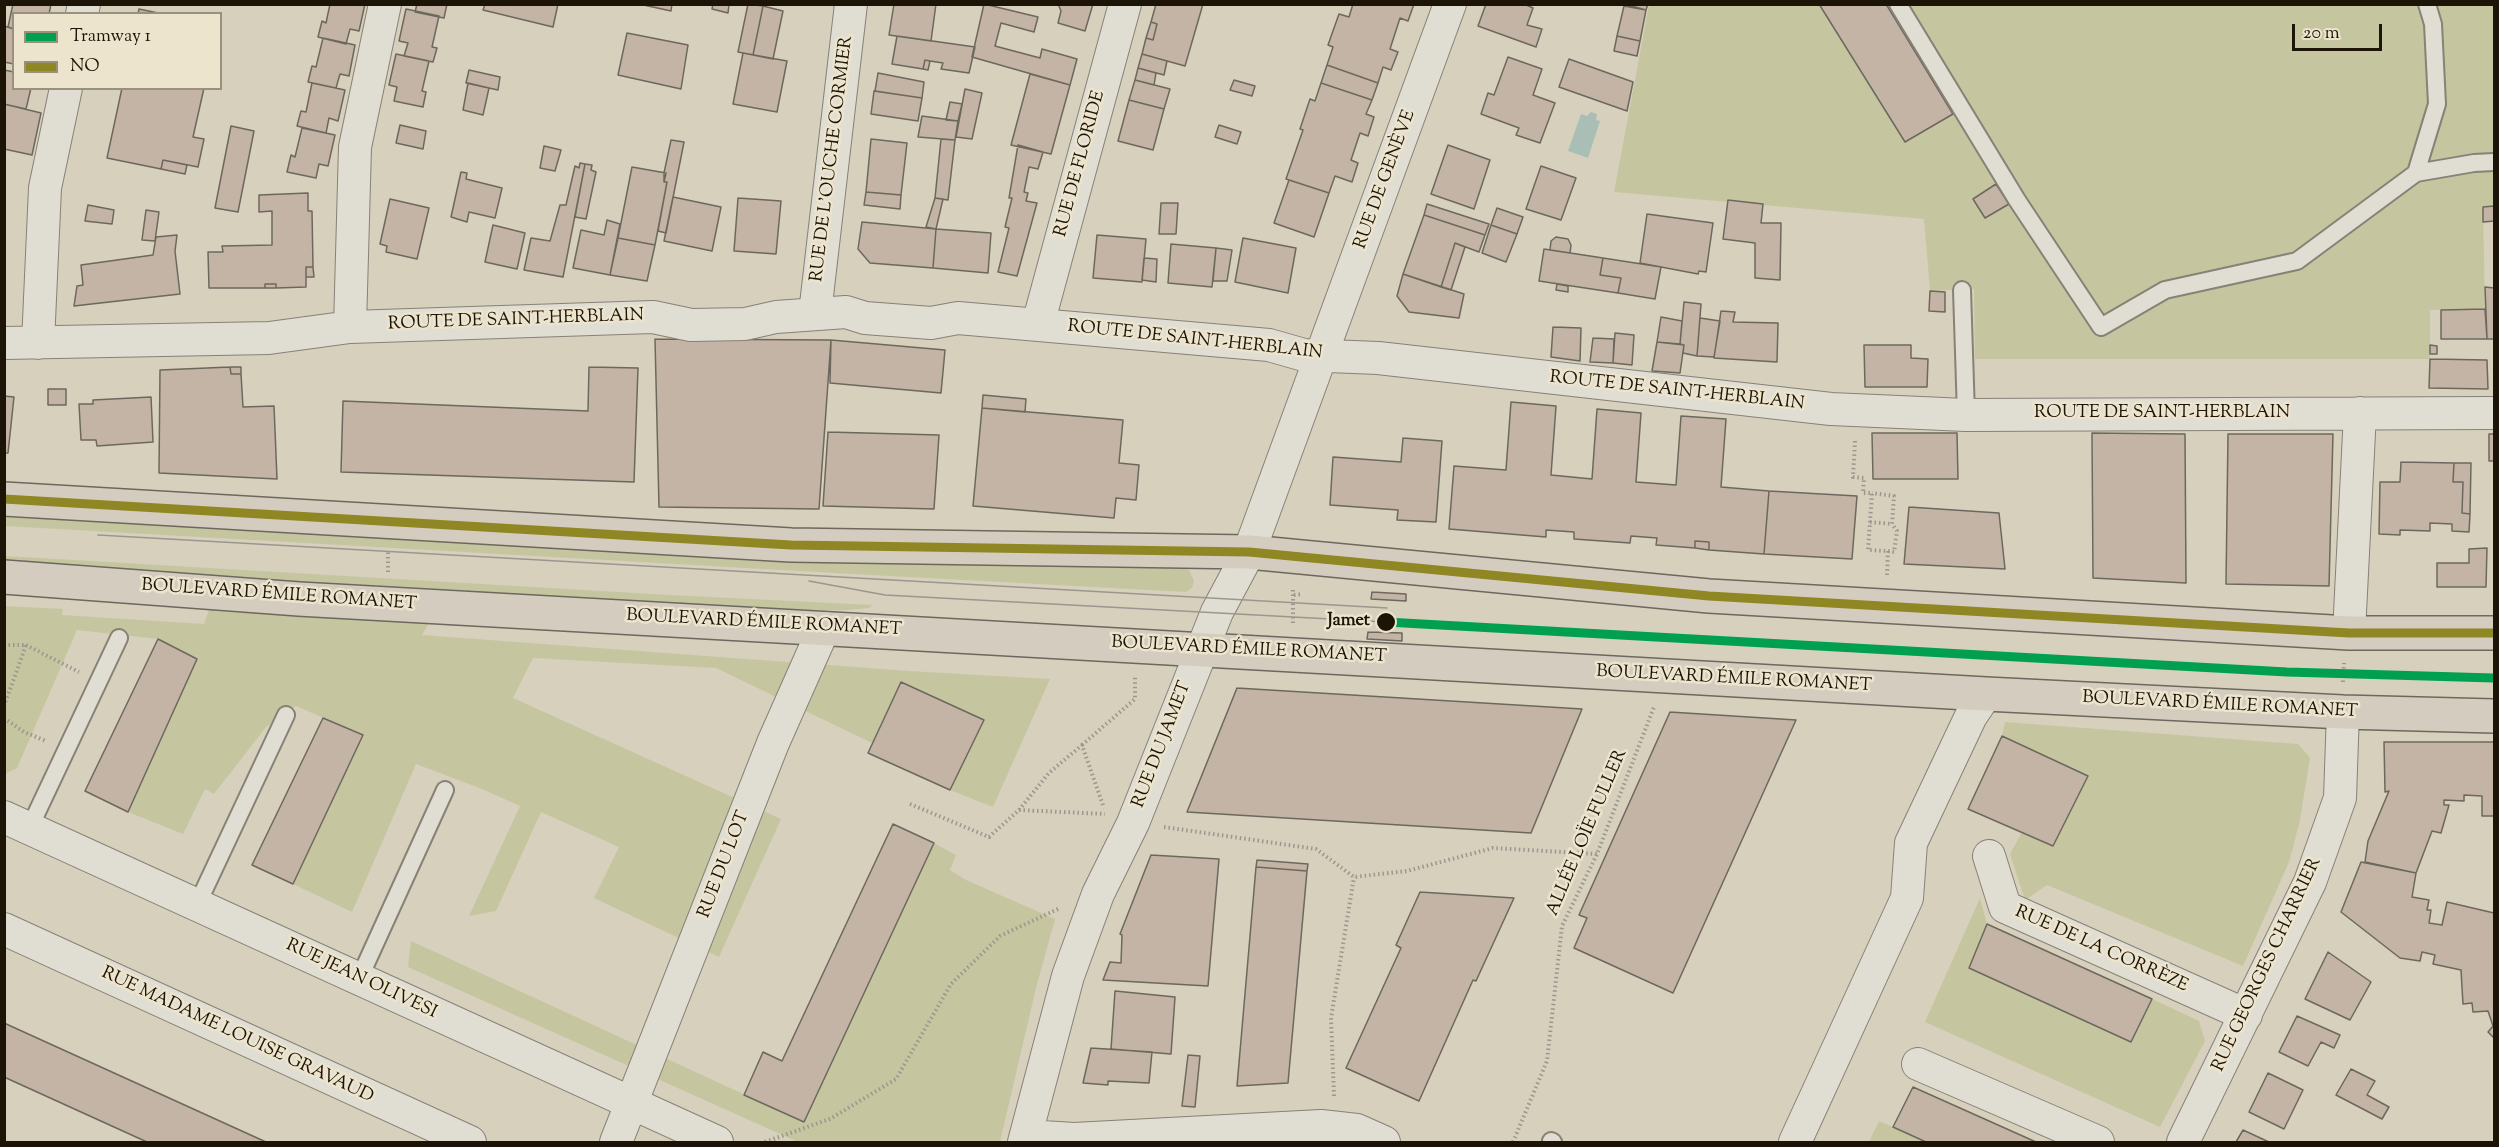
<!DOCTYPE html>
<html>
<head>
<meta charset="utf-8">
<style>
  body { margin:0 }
  #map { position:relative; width:2499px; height:1147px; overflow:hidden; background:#d7d0bd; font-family:"Sorts Mill Goudy",serif }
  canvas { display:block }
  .frame { position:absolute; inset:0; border:6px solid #1d1408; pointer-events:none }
  .legend { position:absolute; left:12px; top:12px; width:210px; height:78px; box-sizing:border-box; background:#ece4cd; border:2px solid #99917e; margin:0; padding:8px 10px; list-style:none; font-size:18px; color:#1d1408 }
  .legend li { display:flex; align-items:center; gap:12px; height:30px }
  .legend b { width:30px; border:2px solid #99917e }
  .scale { position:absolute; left:2292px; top:24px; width:90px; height:27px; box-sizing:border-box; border:3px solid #1d1408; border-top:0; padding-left:8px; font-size:18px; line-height:21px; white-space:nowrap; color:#1d1408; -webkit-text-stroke:4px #ece4cd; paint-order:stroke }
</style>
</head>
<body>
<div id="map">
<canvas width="2499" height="1147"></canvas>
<div class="frame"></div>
<ul class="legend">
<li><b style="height:8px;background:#01a050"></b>Tramway 1</li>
<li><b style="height:8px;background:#8e8723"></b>NO</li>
</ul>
<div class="scale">20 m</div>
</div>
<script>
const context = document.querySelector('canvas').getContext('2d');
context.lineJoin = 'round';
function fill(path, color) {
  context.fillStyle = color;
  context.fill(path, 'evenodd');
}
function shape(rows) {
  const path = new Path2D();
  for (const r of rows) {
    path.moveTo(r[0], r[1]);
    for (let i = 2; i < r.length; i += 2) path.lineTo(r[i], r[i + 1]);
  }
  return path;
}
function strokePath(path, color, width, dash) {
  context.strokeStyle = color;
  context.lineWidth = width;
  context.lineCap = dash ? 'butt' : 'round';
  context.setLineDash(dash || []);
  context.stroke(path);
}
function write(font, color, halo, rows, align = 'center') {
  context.font = font + ' "Sorts Mill Goudy",serif';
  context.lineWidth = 5;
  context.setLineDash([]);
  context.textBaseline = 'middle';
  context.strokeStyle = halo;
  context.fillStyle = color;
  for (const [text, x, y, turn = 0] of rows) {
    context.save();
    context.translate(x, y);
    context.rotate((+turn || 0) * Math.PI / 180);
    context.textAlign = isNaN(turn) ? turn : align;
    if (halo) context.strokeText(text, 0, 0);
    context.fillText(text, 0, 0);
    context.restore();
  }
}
fill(shape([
  [1649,5,2494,5,2494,206,2483,207,2485,309,2430,310,2430,359,1975,359,1974,289,1930,291,1924,219,1614,192],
  [4,517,479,541,768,560,1181,567,1189,570,1194,581,1192,588,1186,592,834,573,5,526],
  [5,556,670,595,872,605,869,608,847,610,781,611,5,565],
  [5,606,63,609,62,615,204,624,209,610,431,620,422,635,909,671,1050,679,993,807,950,790,984,720,901,682,872,743,716,668,533,658,513,698,781,819,719,957,594,898,619,847,541,812,496,911,469,916,520,806,482,789,416,764,352,912,293,884,363,735,296,706,266,727,214,794,205,789,183,834,128,812,196,659,158,639,77,630,17,768,5,774],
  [2005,722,2298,744,2310,758,2300,820,2289,862,2243,966,2047,885,2025,900,2010,854,2022,832,2053,846,2087,776,2002,736],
  [934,843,956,855,950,870,966,880,1055,919,1036,988,1000,1142,798,1142,408,967,411,941,804,1122],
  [1980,898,1987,924,1969,968,2131,1042,2152,999,2199,1021,2205,1041,2160,1127,1925,1022],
  [1879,1121,1893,1127,1926,1142,1869,1142]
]), '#c5c6a0');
fill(shape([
  [1591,112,1597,114,1596,120,1600,121,1588,158,1568,151,1581,114,1587,116]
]), '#a9bfb5');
const building = shape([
  [13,4,51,4,49,14,14,14,14,29,8,27,13,4],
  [330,4,365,4,359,31,350,29,346,44,318,37,322,21,326,23,330,4],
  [417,4,447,4,444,18,415,12,417,4],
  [485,4,558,4,553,27,483,10,485,4],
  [639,4,672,4,671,11,639,4],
  [713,4,729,4,728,13,712,9,713,4],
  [748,4,763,6,753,55,738,52,748,4],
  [894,4,936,4,931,41,889,35,894,4],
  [984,4,1038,17,1034,32,1001,23,995,46,1040,58,1042,49,1077,59,1070,85,972,57,984,4],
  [1058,4,1093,4,1085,31,1058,23,1061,11,1058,4],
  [1156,4,1203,4,1185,66,1142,54,1146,38,1153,40,1157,24,1151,22,1156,4],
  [1353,4,1414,4,1408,21,1400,18,1390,49,1398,52,1391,70,1383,67,1378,83,1327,65,1333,47,1328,45,1339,14,1349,17,1353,4],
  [1486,4,1524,4,1533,8,1527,25,1542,29,1536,47,1478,26,1486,4],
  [1624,4,1648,4,1646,10,1624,4],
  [1819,4,1886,4,1953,114,1905,142,1819,4],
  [763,6,783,11,773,59,753,55,763,6],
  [1624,6,1646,10,1640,41,1617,36,1624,6],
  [139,9,163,14,138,14,139,9],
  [406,9,439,16,432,47,437,48,433,62,404,56,408,43,399,41,406,9],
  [1151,22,1157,24,1153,40,1146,38,1151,22],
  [4,26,14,29,14,64,4,62,4,26],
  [627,33,688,45,681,89,618,75,627,33],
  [897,36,975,47,969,73,941,69,943,63,930,61,925,60,923,69,892,64,897,36],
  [1617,36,1640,41,1637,56,1614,51,1617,36],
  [323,38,355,45,349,76,340,74,336,88,308,82,312,66,316,67,323,38],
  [743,53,787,61,777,112,733,104,743,53],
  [396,54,429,61,422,91,426,92,423,107,394,101,397,87,389,85,396,54],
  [1142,54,1167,61,1164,75,1138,68,1142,54],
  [1508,57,1542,69,1533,95,1555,103,1540,143,1516,135,1519,128,1481,114,1488,93,1494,95,1508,57],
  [1569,59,1633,82,1627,111,1559,87,1569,59],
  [925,60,930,61,928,70,923,69,925,60],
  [1327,65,1378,83,1372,100,1321,83,1327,65],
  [1138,68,1156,73,1154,85,1135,80,1138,68],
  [4,70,14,72,14,88,31,88,26,109,4,104,4,70],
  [469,70,500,77,498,90,466,83,469,70],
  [878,73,924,82,922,98,875,91,878,73],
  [1030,74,1070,85,1051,154,1011,145,1030,74],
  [1135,80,1170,89,1164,109,1129,100,1135,80],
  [1234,80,1255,86,1252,96,1230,90,1234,80],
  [312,83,345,90,338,121,329,118,326,133,297,126,301,111,306,112,312,83],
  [468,83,489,88,483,115,463,110,468,83],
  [1321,83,1372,100,1366,114,1374,117,1368,136,1360,133,1351,160,1358,163,1352,182,1335,176,1329,193,1286,179,1303,130,1300,129,1310,99,1315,101,1321,83],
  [122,88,204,88,193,137,204,139,198,167,163,160,161,169,107,158,122,88],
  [965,89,982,93,972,139,956,137,965,89],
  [874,91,922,98,918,121,871,114,874,91],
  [1129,100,1164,109,1153,150,1118,141,1129,100],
  [950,102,962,104,958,121,946,120,950,102],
  [4,104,41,113,32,155,4,149,4,104],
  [922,116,958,121,955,140,918,137,922,116],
  [400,125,426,131,423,149,396,143,400,125],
  [1219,125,1241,132,1237,144,1215,137,1219,125],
  [231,126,254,131,238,212,215,208,231,126],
  [302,128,335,135,328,166,319,164,316,178,287,172,291,155,295,157,302,128],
  [871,139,907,143,901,195,866,192,871,139],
  [941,139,955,140,948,200,935,198,941,139],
  [671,140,684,142,666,233,658,231,667,182,664,182,664,173,671,140],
  [1018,145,1043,152,1038,169,1029,167,1024,192,1028,193,1026,201,1037,203,1017,276,998,272,1009,228,1005,227,1012,198,1009,198,1018,145],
  [1448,145,1490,160,1474,209,1431,194,1448,145],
  [544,146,561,150,555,171,540,168,544,146],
  [163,160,187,165,185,174,161,169,163,160],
  [580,163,585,164,563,277,524,270,531,238,550,241,560,205,566,205,575,166,579,168,580,163],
  [585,164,592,165,591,170,596,172,586,219,575,217,585,164],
  [1541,166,1576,178,1561,220,1526,209,1541,166],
  [632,167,666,173,664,182,667,182,655,245,618,238,632,167],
  [461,172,467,173,466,179,502,188,495,218,469,212,467,222,451,217,461,172],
  [1289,180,1329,193,1314,237,1274,223,1289,180],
  [1996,184,2009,204,1985,218,1973,199,1996,184],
  [866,192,901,195,900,209,864,205,866,192],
  [308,193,308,211,312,211,313,267,306,267,306,287,276,288,276,284,265,284,265,288,209,288,208,252,223,252,222,246,272,245,272,211,259,212,259,195,308,193],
  [673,197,721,207,712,251,664,241,673,197],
  [738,198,781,201,776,254,734,251,738,198],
  [935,198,943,199,936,229,926,227,935,198],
  [390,199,429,208,417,259,386,252,387,246,380,244,390,199],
  [1728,200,1763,204,1761,223,1781,223,1780,280,1755,278,1755,243,1723,239,1728,200],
  [1161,203,1178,203,1176,234,1159,234,1161,203],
  [1427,204,1489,224,1485,235,1424,215,1427,204],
  [88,205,114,210,112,224,85,221,88,205],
  [2494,206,2494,221,2483,222,2483,207,2494,206],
  [1497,208,1523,217,1517,234,1491,225,1497,208],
  [146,210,159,212,155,241,142,240,146,210],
  [1647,214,1713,223,1706,272,1699,271,1698,274,1640,263,1647,214],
  [1424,215,1485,235,1479,252,1455,243,1441,287,1403,274,1424,215],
  [607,220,620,224,610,275,573,268,581,230,604,235,607,220],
  [862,222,936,229,933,268,870,263,858,249,862,222],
  [493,225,525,233,517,269,485,262,493,225],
  [1491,225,1517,234,1506,262,1482,253,1491,225],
  [936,229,991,233,988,273,933,268,936,229],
  [177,235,175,251,180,294,74,306,77,286,83,285,81,265,153,255,156,237,177,235],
  [1097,235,1146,239,1142,282,1093,278,1097,235],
  [1556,237,1568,239,1571,245,1570,253,1550,250,1551,241,1556,237],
  [618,238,655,245,647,281,610,275,618,238],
  [1243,238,1296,248,1288,293,1235,282,1243,238],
  [1455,243,1465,247,1451,290,1441,287,1455,243],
  [1171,244,1216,248,1212,287,1168,283,1171,244],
  [1216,248,1232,250,1227,281,1213,281,1216,248],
  [1544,249,1603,258,1600,275,1621,278,1618,293,1539,281,1544,249],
  [1144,258,1157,259,1156,282,1142,280,1144,258],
  [1603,258,1661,267,1655,299,1618,293,1621,278,1600,275,1603,258],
  [306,267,313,267,314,277,306,277,306,267],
  [1403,274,1464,294,1459,318,1409,312,1397,296,1403,274],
  [265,284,276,284,276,288,265,288,265,284],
  [1557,284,1568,286,1568,292,1556,290,1557,284],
  [2485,287,2494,288,2494,339,2487,339,2485,287],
  [1930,291,1945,292,1945,312,1929,311,1930,291],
  [1684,302,1701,304,1697,356,1683,353,1684,345,1680,344,1684,302],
  [2485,309,2487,339,2441,339,2441,310,2485,309],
  [1721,311,1735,312,1733,322,1778,323,1777,362,1714,358,1721,311],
  [1661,317,1682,321,1680,344,1657,342,1661,317],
  [1700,318,1720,321,1714,357,1697,356,1700,318],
  [1553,327,1581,328,1580,361,1551,357,1553,327],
  [1615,333,1634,335,1632,365,1613,363,1615,333],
  [1593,338,1614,339,1613,363,1590,362,1593,338],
  [655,339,831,340,819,509,659,507,655,339],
  [831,340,945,350,941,393,830,383,831,340],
  [1657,342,1684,345,1680,373,1652,371,1657,342],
  [1864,345,1911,345,1911,358,1928,359,1927,387,1865,387,1864,345],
  [2430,345,2437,346,2437,354,2430,354,2430,345],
  [2430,359,2487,360,2488,389,2429,388,2430,359],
  [230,367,241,367,241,374,231,374,230,367],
  [230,367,231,374,241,374,243,407,274,406,277,479,159,473,160,370,230,367],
  [589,367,638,368,634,482,341,472,343,401,588,411,589,367],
  [48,389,66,389,66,405,48,405,48,389],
  [983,395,1026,399,1025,412,982,408,983,395],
  [4,396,14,397,8,453,4,453,4,396],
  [151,397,153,442,97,446,96,440,81,440,79,404,93,404,93,400,151,397],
  [1511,402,1556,406,1551,475,1592,479,1597,409,1641,413,1636,482,1676,485,1681,416,1726,419,1721,487,1769,491,1764,554,1709,550,1709,542,1695,541,1695,548,1656,545,1657,538,1631,536,1630,543,1574,539,1574,532,1546,530,1546,537,1449,529,1454,466,1506,470,1511,402],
  [982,408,1123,420,1119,463,1139,465,1136,500,1116,498,1114,518,973,506,982,408],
  [828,432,939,435,934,509,823,506,828,432],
  [1872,433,1957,433,1958,479,1873,479,1872,433],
  [2092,433,2185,434,2186,583,2093,578,2092,433],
  [2228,434,2333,434,2329,586,2226,584,2228,434],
  [2489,434,2494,434,2494,461,2489,461,2489,434],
  [1403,438,1442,441,1436,522,1397,520,1398,510,1330,505,1333,457,1401,462,1403,438],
  [2401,462,2454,463,2453,482,2463,482,2462,513,2470,514,2469,532,2452,531,2452,524,2430,523,2430,531,2400,530,2400,535,2379,534,2380,482,2400,482,2401,462],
  [2454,463,2471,463,2470,514,2462,513,2463,482,2453,482,2454,463],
  [1769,491,1857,496,1852,559,1764,554,1769,491],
  [1909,507,1999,513,2005,569,1904,564,1909,507],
  [1695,541,1709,542,1709,550,1695,548,1695,541],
  [2487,548,2486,587,2437,587,2437,563,2469,563,2469,549,2487,548],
  [1372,592,1406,594,1406,601,1371,599,1372,592],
  [1368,632,1402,633,1402,641,1367,639,1368,632],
  [158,639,197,659,128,812,85,791,158,639],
  [901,682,984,720,950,790,868,753,901,682],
  [1237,688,1582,709,1531,833,1187,812,1237,688],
  [1670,712,1796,720,1673,993,1574,948,1587,918,1579,915,1670,712],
  [323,718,363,735,293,884,252,865,323,718],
  [2002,736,2088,776,2053,846,1968,809,2002,736],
  [2384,742,2494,742,2494,816,2482,816,2482,796,2464,795,2464,801,2444,800,2444,805,2449,805,2441,833,2432,831,2416,873,2365,862,2368,841,2389,791,2385,792,2384,742],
  [893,824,934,843,804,1122,744,1095,763,1052,782,1061,893,824],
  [1151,855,1219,859,1208,986,1103,980,1110,962,1121,963,1122,935,1120,934,1151,855],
  [1257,860,1308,864,1307,871,1256,867,1257,860],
  [2361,862,2416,873,2412,897,2429,900,2427,910,2431,910,2429,923,2442,925,2447,902,2494,913,2494,1038,2488,1032,2493,1026,2488,1011,2473,1012,2472,1003,2463,1004,2461,970,2433,964,2435,955,2422,952,2420,961,2400,958,2341,912,2361,862],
  [1256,867,1307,871,1288,1083,1237,1086,1256,867],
  [1420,892,1514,898,1476,981,1473,980,1419,1101,1346,1068,1401,948,1396,945,1420,892],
  [1987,924,2152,999,2131,1042,1969,968,1987,924],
  [2328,952,2371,982,2350,1020,2305,999,2328,952],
  [1115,991,1175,997,1171,1054,1111,1049,1115,991],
  [2297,1016,2340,1035,2334,1048,2321,1042,2308,1066,2279,1052,2297,1016],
  [4,1023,266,1142,147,1142,4,1077,4,1023],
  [1091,1048,1152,1052,1149,1083,1108,1081,1108,1085,1083,1083,1091,1048],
  [1188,1055,1200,1056,1195,1107,1182,1106,1188,1055],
  [2351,1069,2375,1081,2367,1095,2389,1107,2382,1119,2336,1095,2351,1069],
  [2268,1073,2303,1090,2284,1129,2249,1112,2268,1073],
  [1913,1087,2036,1142,1926,1142,1893,1127,1913,1087],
  [2243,1130,2269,1142,2236,1142,2243,1130]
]);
fill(building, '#c3b4a6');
strokePath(building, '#6d685d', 1.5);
const lane = shape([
  [1898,4,2017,200,2101,327,2165,290,2297,261,2416,173,2437,104,2433,24,2427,4],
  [2416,173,2474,163,2494,162],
  [1962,290,1966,415],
  [29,829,119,638],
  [197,905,286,715],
  [359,979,445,790],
  [1551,1141,1553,1142]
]);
const street = shape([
  [82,14,84,4],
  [815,313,851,4],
  [1038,324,1125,4],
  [350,327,355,147,385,4],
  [4,343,269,338,350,327,653,317,691,325,745,324,776,317,846,312,865,318,931,323,958,318,1269,345,1304,355,1378,358,1831,409,1966,415,2494,413],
  [38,343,45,188,66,88],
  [2349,633,2360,413],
  [4,817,717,1142],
  [1989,856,2005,907,2246,1015],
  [4,929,470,1142],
  [1918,1064,2098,1142],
  [1026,1136,1074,1139,1321,1126,1357,1130,1384,1142],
  [616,1142,773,743,824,628],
  [1024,1142,1068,976,1098,894,1133,823,1217,612,1249,552,1450,4],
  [1795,1142,1907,898,1911,843,1971,716,1986,694],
  [2183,1142,2310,882,2340,798,2343,712]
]);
const primary = shape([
  [4,499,791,545,1249,552,1709,596,2349,633,2494,633],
  [4,577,299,599,1986,694,2343,712,2494,716]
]);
strokePath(lane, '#878176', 20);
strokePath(street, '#878176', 34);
strokePath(primary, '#6d685d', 36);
strokePath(shape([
  [1855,441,1853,477,1864,478,1863,493,1872,493,1868,550,1888,551,1887,575],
  [1870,522,1892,524,1894,496,1872,493],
  [1888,551,1894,552,1897,531,1892,524],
  [388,572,388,552],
  [1294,595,1302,594],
  [1293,623,1293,589],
  [4,645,26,645,4,706],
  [26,645,79,672],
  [2343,682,2344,663],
  [4,718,24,732,46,741],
  [1082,745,1135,699,1135,676],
  [910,804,989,837,1019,810,1105,814],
  [1019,810,1049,773,1082,745,1104,808],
  [1164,827,1316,849,1354,877,1407,871,1493,848,1597,854],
  [1334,1096,1331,1018,1354,877],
  [765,1142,830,1119,896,1079,951,984,1000,936,1060,908],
  [1513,1142,1547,1061,1562,926,1597,854,1654,707]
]), '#9b978f', 4, [1.5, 3]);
strokePath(lane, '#e0ddd3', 16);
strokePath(street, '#e0ddd3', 32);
strokePath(primary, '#d4cdbf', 33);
strokePath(shape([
  [98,535,1387,608],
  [809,581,885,595,1386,622]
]), '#9b978f', 1.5);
strokePath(shape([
  [4,499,791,545,1249,552,1709,596,2349,633,2494,633]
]), '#8e8723', 9);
strokePath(shape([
  [1386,622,2287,672,2494,678]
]), '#01a050', 9);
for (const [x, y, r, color] of [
  [1386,622,10,"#1d1408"]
]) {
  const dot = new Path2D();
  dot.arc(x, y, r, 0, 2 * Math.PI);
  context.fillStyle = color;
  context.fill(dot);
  strokePath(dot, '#ece4cd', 2);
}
write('18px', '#1d1408', '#ece4cd', [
  ["RUE DE L'OUCHE CORMIER",833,159,-83],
  ["RUE DE FLORIDE",1081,164,-75],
  ["RUE DE GENÈVE",1386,180,-70],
  ["ROUTE DE SAINT-HERBLAIN",516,321,-2],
  ["ROUTE DE SAINT-HERBLAIN",1195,341,6],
  ["ROUTE DE SAINT-HERBLAIN",1677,392,6],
  ["ROUTE DE SAINT-HERBLAIN",2162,414],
  ["BOULEVARD ÉMILE ROMANET",279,596,4],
  ["BOULEVARD ÉMILE ROMANET",764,624,3],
  ["BOULEVARD ÉMILE ROMANET",1249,651,3],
  ["BOULEVARD ÉMILE ROMANET",1734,680,3],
  ["BOULEVARD ÉMILE ROMANET",2220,706,3],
  ["RUE DU JAMET",1163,745,-69],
  ["ALLÉE LOÏE FULLER",1588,833,-67],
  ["RUE DU LOT",725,865,-69],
  ["RUE DE LA CORRÈZE",2101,950,24],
  ["RUE GEORGES CHARRIER",2268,965,-65],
  ["RUE JEAN OLIVESI",361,980,25],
  ["RUE MADAME LOUISE GRAVAUD",237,1036,25]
]);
write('bold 18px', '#1d1408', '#ece4cd', [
  ["Jamet",1370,622]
], 'right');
</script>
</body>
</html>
